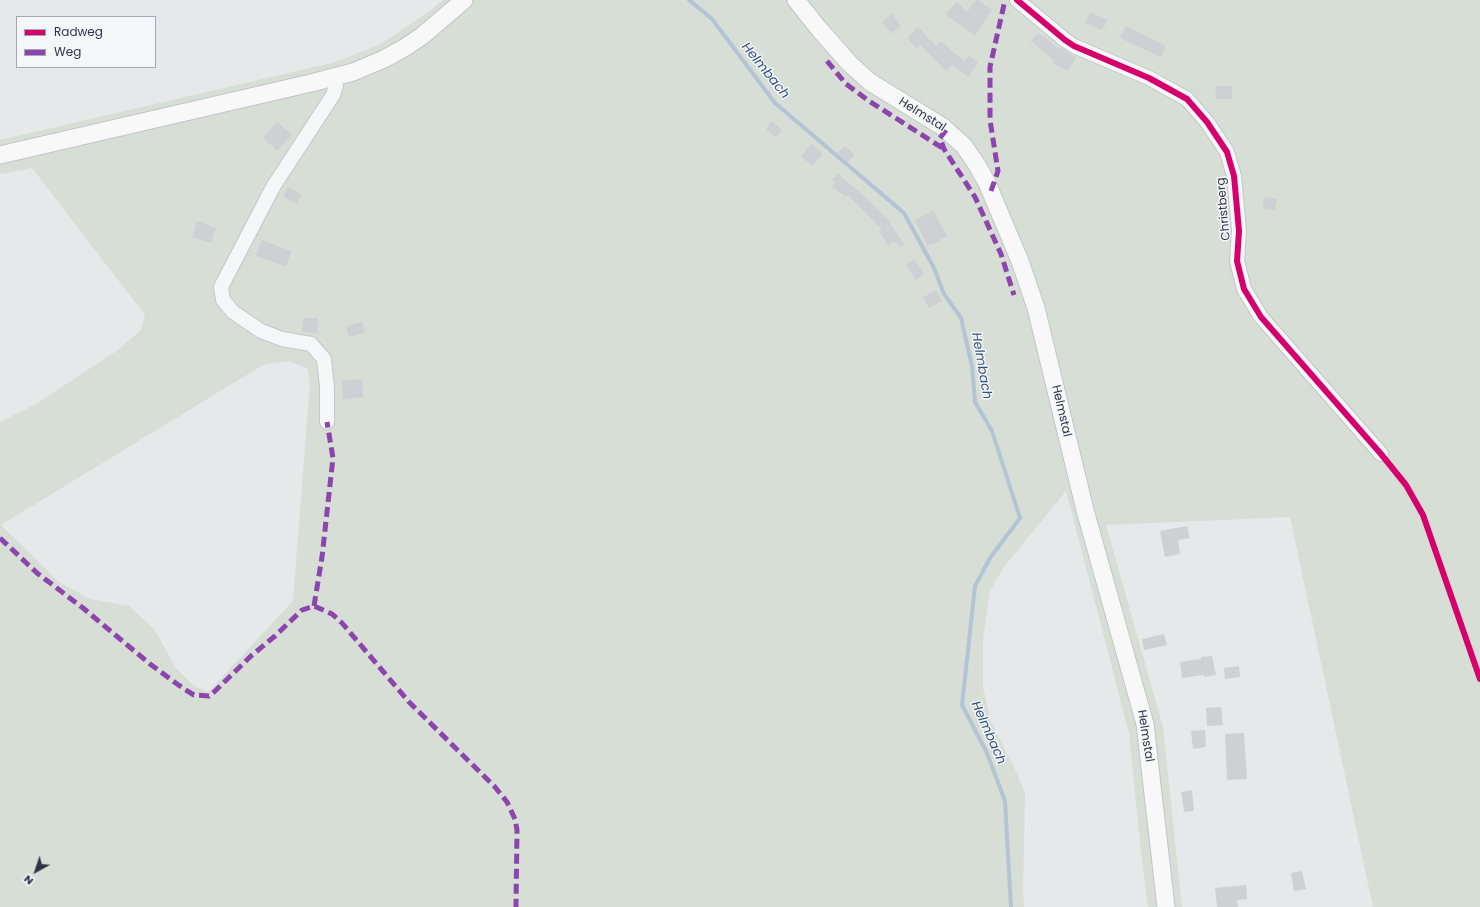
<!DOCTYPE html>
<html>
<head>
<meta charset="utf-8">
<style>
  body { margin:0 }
  #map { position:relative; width:1480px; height:907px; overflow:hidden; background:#e6e8ea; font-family:Poppins,sans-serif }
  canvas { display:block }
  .legend { position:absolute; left:16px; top:16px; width:140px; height:52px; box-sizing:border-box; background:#f4f6f9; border:1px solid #a4a8b1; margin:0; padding:5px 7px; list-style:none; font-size:12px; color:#2b3445 }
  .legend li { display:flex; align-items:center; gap:8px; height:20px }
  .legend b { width:20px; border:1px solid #a4a8b1 }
  .north { position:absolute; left:16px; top:851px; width:40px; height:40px; -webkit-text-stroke:3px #f4f6f9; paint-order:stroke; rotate:220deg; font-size:11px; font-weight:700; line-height:16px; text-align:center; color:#2b3445 }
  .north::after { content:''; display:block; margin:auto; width:14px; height:18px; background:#2b3445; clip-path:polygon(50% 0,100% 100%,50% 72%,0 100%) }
</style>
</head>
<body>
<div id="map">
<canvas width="1480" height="907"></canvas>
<ul class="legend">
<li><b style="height:5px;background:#d6006c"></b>Radweg</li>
<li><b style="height:5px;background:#8e44ad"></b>Weg</li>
</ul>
<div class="north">N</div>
</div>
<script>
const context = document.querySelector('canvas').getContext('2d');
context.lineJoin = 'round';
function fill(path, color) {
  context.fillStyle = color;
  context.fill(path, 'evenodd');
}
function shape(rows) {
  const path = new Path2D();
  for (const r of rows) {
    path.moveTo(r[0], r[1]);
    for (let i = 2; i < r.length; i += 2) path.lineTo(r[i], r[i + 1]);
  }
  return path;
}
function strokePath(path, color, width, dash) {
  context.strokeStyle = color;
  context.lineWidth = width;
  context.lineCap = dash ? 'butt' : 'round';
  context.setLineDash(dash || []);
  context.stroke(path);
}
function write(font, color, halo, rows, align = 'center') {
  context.font = font + ' Poppins,sans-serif';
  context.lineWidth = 3;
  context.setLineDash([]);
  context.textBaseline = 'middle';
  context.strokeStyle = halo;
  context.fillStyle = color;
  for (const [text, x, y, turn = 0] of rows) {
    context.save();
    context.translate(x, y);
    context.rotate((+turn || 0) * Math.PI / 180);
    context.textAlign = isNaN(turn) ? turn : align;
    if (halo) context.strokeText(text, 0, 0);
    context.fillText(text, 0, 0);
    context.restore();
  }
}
fill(shape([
  [443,0,1480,0,1480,907,1373,907,1290,517,1106,525,1163,727,1182,907,1148,907,1141,851,1129,733,1066,491,1004,567,990,591,983,638,983,687,991,722,1014,767,1025,793,1023,892,1024,907,0,907,0,422,36,404,118,350,141,330,145,315,32,168,0,174,0,140,336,62,381,44,428,12],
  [288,361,307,368,310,383,293,601,208,692,194,686,176,668,154,629,129,606,90,599,59,582,1,525,263,365]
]), '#d6ded6');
strokePath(shape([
  [689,0,712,19,775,103,904,213,934,268,944,294,961,318,972,366,975,402,992,431,1020,518,990,558,975,586,962,705,987,753,1005,801,1011,907]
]), '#b4c4d5', 4);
fill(shape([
  [976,0,978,0,992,10,975,36,945,14,957,2,967,12],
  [1090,12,1107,20,1102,30,1085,23],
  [892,14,901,26,891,33,882,22],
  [1126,26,1166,46,1161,57,1120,38],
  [918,27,936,46,941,41,953,52,965,61,969,56,978,63,968,77,952,65,946,71,920,45,917,48,907,38],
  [1038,33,1056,46,1076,57,1068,71,1053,63,1054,61,1031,41],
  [1215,86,1232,86,1232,99,1216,99],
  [772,121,782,130,776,137,766,129],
  [277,122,292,135,277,151,263,138],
  [811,144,823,154,812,166,801,156],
  [845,146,855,155,848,162,838,153],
  [838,174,864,196,888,220,904,244,900,247,894,241,888,245,879,231,882,229,848,195,846,197,832,186,835,182,832,179],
  [288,187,301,194,297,204,283,197],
  [1264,197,1277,199,1275,210,1263,209],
  [933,211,947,236,931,245,927,245,915,220],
  [197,221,216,228,211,243,192,237],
  [262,240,291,251,286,267,256,256],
  [914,259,924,274,916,280,906,265],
  [936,290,942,301,929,308,923,297],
  [303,318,318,318,317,333,302,332],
  [362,322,365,333,349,337,346,326],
  [362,379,363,397,343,399,342,381],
  [1187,526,1190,538,1178,540,1180,554,1165,557,1160,531],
  [1164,634,1167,645,1144,650,1142,639],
  [1212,656,1216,675,1204,677,1204,675,1182,678,1180,662,1201,659,1201,657],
  [1239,666,1240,677,1225,679,1224,668],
  [1221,707,1223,725,1207,726,1206,708],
  [1205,730,1206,747,1193,749,1191,731],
  [1244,733,1247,779,1227,780,1225,734],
  [1192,790,1194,811,1184,812,1181,792],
  [1302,871,1306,889,1294,891,1291,873],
  [1246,885,1247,899,1237,900,1238,907,1217,907,1215,888]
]), '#ced0d3');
const minor = shape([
  [1017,0,1065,40,1074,46,1149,78,1187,99,1207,122,1227,152,1234,176,1239,231,1237,261,1244,289,1261,317,1381,454],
  [327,422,327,387,324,359,311,344,282,339,261,331,233,312,223,300,221,287,273,187,333,95,336,86,334,78]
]);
const major = shape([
  [796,0,819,29,850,64,870,82,943,127,964,146,977,165,987,183,1020,261,1036,308,1085,510,1145,724,1166,907],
  [0,155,311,83,353,72,384,59,404,48,422,36,464,0]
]);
strokePath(minor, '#c4c6c8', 16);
strokePath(major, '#c2c5c8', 19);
strokePath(minor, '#f5f6f7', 14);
strokePath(major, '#f8f8f8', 17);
strokePath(shape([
  [827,61,846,84,869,101,944,149],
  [946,130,940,138,944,149,975,197,1001,254,1014,295],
  [991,191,998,171,990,120,990,67,1005,0],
  [0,538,37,573,83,608,150,664,184,689,194,695,209,696,214,692,251,656,275,636,302,610,314,606,332,614,342,623,409,702,495,787,507,802,515,819,517,830,516,907],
  [314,606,322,557,333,458,327,422]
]), '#8e44ad', 5, [10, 5]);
strokePath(shape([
  [1017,0,1065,40,1074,46,1149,78,1187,99,1207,122,1227,152,1234,176,1239,231,1237,261,1244,289,1261,317,1381,454,1406,485,1423,515,1480,679]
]), '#d6006c', 6);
write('12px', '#2b3445', '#f4f6f9', [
  ["Helmstal",922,115,32],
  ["Christberg",1224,209,-95],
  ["Helmstal",1061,411,77],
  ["Helmstal",1145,736,81]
]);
write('italic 13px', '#34527a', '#f4f6f9', [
  ["Helmbach",765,71,51],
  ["Helmbach",981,366,80],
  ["Helmbach",988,733,66]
]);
</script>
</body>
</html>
